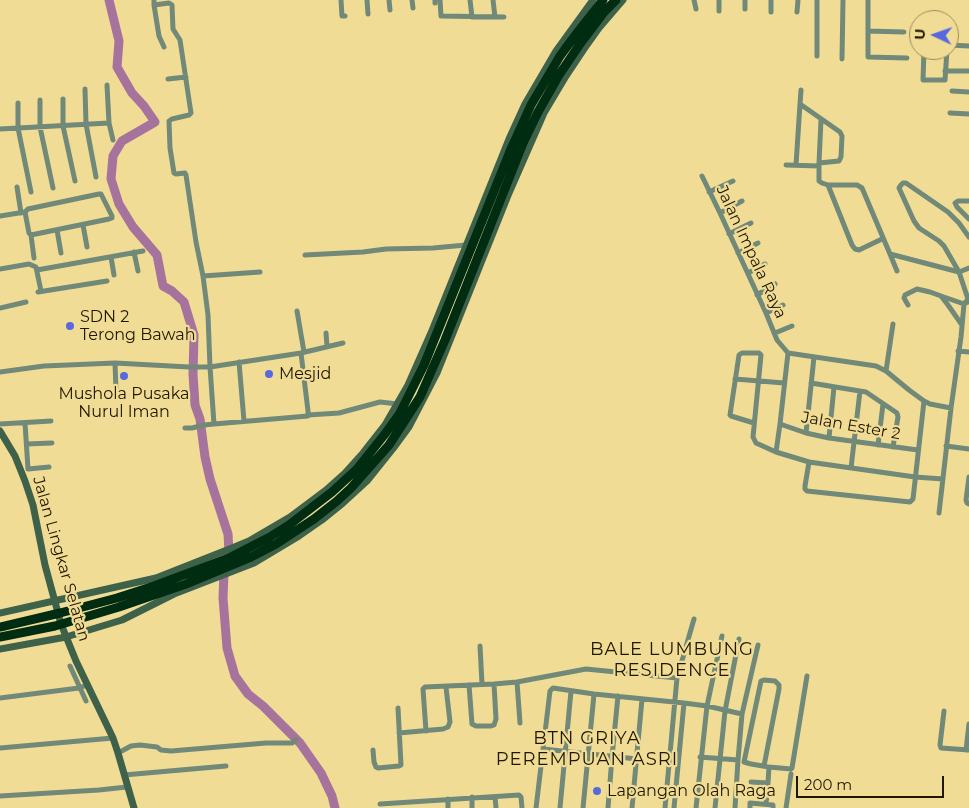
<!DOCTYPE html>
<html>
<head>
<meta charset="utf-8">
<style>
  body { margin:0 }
  #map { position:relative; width:969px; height:808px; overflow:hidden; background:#f1dc96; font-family:Montserrat,sans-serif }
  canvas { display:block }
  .north { position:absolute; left:909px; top:10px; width:50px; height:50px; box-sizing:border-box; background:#f1dc96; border:1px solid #9d8d5a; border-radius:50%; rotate:273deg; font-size:14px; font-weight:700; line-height:20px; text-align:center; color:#1f1700 }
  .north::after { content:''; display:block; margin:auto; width:18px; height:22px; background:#5869e0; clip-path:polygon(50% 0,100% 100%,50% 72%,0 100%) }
  .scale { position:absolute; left:796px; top:776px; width:148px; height:22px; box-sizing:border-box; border:2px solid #1f1700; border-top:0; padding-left:6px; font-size:15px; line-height:18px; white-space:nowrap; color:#1f1700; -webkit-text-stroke:4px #f1dc96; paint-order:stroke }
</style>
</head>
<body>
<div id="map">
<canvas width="969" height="808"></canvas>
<div class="north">U</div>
<div class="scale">200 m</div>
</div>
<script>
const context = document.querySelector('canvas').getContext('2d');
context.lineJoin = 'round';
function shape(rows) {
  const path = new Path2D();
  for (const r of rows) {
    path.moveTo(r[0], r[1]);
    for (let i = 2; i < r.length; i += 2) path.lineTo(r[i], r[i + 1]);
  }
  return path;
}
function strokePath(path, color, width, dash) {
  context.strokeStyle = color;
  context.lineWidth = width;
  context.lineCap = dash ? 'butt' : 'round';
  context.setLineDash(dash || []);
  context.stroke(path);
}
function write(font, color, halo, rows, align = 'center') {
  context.font = font + ' Montserrat,sans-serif';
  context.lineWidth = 4.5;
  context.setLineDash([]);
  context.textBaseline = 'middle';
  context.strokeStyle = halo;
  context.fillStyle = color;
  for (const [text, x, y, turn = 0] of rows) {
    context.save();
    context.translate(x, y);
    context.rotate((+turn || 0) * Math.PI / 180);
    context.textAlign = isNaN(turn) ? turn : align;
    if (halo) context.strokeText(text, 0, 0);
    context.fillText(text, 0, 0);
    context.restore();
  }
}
strokePath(shape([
  [109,0,119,41,117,67,132,93,144,106,155,122,122,141,113,156,111,179,119,204,133,227,157,255,163,286,172,291,184,302,194,335,193,374,195,405,200,419,205,457,210,479,228,534,229,553,224,572,223,598,227,648,235,676,248,694,263,706,300,743,321,773,332,796,335,808]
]), '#a6739d', 9);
strokePath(shape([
  [154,0,154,5,169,3,172,5,173,29,180,40,191,113,189,115,172,119,169,121,170,148,174,173,176,174,185,173,186,175,196,242,203,276,208,315,210,367,214,424],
  [341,0,342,16,345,16],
  [367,0,368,14],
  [389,0,390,10],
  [412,0,413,8],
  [435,0,435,3],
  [440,0,441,16,504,17],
  [470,0,472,17],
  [493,0,495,17],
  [694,0,696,9],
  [868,0,868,57,907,58],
  [154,5,159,36,164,47],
  [745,9,745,0],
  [719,11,719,0],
  [771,12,771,0],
  [797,12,798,0],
  [868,31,904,32],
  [913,41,919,42],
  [949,45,969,46],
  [924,50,923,80,945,80,947,50],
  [817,56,817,0],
  [842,59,843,0],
  [945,71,969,71],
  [168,79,186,77],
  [107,85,109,123,113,140],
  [85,89,86,124,96,177],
  [952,91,969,92],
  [63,99,63,126,75,181],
  [40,100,40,127,53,188],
  [18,103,18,128,31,192],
  [800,104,801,90],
  [950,113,969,114],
  [821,120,819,163,819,181,822,183,828,185,857,185,862,188,890,254,959,272,969,268],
  [0,129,109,123],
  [786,165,819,166],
  [796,165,800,104,840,132,842,136,841,157,839,161,819,163],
  [702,176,720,213,766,313,777,340,788,353,780,424,776,452],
  [828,185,852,245,855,249,859,250,882,239],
  [17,187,21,213],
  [709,192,733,181],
  [969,201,958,201,955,203,957,207,969,219],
  [720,213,742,201],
  [0,216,25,212,28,209,99,194,101,194,112,216,112,218,109,219,31,235,29,233,25,212],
  [83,225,87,247],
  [57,230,61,253],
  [729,234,751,223],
  [31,235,34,258],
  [134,252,138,271],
  [738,253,758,243],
  [890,254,897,271],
  [305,255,363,252,386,249,433,248,466,245],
  [111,257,114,275],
  [0,269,29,264,36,267,41,291],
  [37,270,143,251],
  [748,273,765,264],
  [203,276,260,272],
  [38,292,107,281],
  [757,295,775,284],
  [941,296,964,304,966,303],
  [969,302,959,272,944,246,939,241,919,228,914,221,899,188,901,185,903,183,906,183,948,212,959,223,969,237],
  [908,305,904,298,905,295,917,289,930,292,941,296,948,305,962,325],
  [0,308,26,302],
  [297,311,304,352],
  [766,313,783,305],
  [326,333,327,346],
  [775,333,792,326],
  [958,351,969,352],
  [788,353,876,366,886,371,909,390,924,401,930,404,951,408],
  [239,362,244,421],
  [115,363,116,391],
  [886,371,893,324],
  [0,372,44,366,115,363,189,367,210,367,301,353,343,343],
  [735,379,784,383],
  [811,383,866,392,897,413,898,417,893,447],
  [308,415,339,413,380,402,398,404],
  [25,423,28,469,49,467],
  [754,423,731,416,730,415,739,355,742,353,759,353,761,355,753,437,756,443,776,452,809,462,915,477,943,479],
  [0,424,51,421],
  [780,424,806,433,829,438,918,450],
  [185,428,192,428,204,425,214,424,308,416,308,411,301,353],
  [806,433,814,357],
  [829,438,834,387],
  [27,444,52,443],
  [878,445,883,404],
  [946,446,969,449],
  [809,462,805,486,805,489,807,491,910,502,913,499,924,401],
  [851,468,860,391],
  [969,477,966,500,967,503,969,504],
  [939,513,951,408,961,337,964,304,968,299],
  [480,646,482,684],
  [70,666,86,701],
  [517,682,520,723],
  [469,685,472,724,476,726,491,726,494,725,496,719,494,684],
  [0,698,79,688,87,685],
  [944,711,940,745,941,748,969,750],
  [426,731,423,689,425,687,494,684,517,682,586,669,677,678],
  [399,733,443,729,448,727,450,722,446,687],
  [0,748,113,738],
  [543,749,637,759],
  [373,750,374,762,376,767,378,768,399,766,401,765,398,708],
  [966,750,969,724],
  [118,753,131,746,140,745,157,747,161,750,171,751,266,743,292,743,296,740],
  [700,757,738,760,735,808],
  [738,760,742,714,758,645],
  [764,766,779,689,779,685,775,681,764,680,761,681,744,762,751,764,769,767,791,769,792,768,807,676],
  [124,775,226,766],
  [751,782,768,783,766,804],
  [768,783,769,767],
  [0,796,99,790,127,787],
  [472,797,472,808],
  [495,797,496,808],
  [448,799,448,808],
  [380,804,519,795,521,797,522,808],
  [536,808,550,691,553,688,594,694,684,703,707,706,742,714],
  [560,808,571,691],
  [583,808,594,694],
  [608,808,612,757,618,696],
  [632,808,642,699],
  [665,808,677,678,694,619],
  [674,808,684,703],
  [696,808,707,706,722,636],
  [715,808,725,711,739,639],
  [750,808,750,803,773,805,773,808],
  [786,808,791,774]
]), '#718978', 5);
strokePath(shape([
  [0,431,15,456,25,481,33,505,45,565,61,624,76,661,113,738,118,753,134,808],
  [0,613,156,578,232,548,249,541,290,517,326,490,345,473,363,453,385,425,408,385,431,333,509,139,525,104,556,51,593,0],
  [0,649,66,637,122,620,174,594,254,563,299,536,322,520,343,503,367,481,395,446,409,427,437,373,509,193,544,113,566,76,584,49,599,28,623,0]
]), '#3e6249', 7);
strokePath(shape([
  [0,627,60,613,117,598,154,586,229,558,270,537,289,525,332,492,357,469,385,434,400,413,424,365,511,149,531,105,560,56,577,33,603,0],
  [0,637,55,626,119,607,186,584,251,557,276,544,314,519,337,501,351,488,389,445,420,397,445,340,523,143,538,112,559,75,580,44,604,12,616,0]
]), '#002c12', 9);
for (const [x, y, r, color] of [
  [70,326,5,"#5869e0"],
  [269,374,5,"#5869e0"],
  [124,376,5,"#5869e0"],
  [597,791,5,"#5869e0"]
]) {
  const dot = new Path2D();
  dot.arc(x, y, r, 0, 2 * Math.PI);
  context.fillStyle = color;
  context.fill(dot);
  strokePath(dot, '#f1dc96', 2);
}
write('16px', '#1f1700', '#f1dc96', [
  ["Jalan Impala Raya",751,252,65],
  ["Jalan Ester 2",851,426,10],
  ["Jalan Lingkar Selatan",61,559,74]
]);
write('16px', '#1f1700', '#f1dc96', [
  ["SDN 2",80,317],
  ["Terong Bawah",80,335],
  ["Mesjid",279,374],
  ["Mushola Pusaka",124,394,"center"],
  ["Nurul Iman",124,412,"center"],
  ["Lapangan Olah Raga",607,791]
], 'left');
context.letterSpacing = '1px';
write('18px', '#1f1700', '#f1dc96', [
  ["BALE LUMBUNG",672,650],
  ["RESIDENCE",672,671],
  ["BTN GRIYA",587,739],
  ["PEREMPUAN ASRI",587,760]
]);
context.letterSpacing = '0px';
</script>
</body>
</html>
